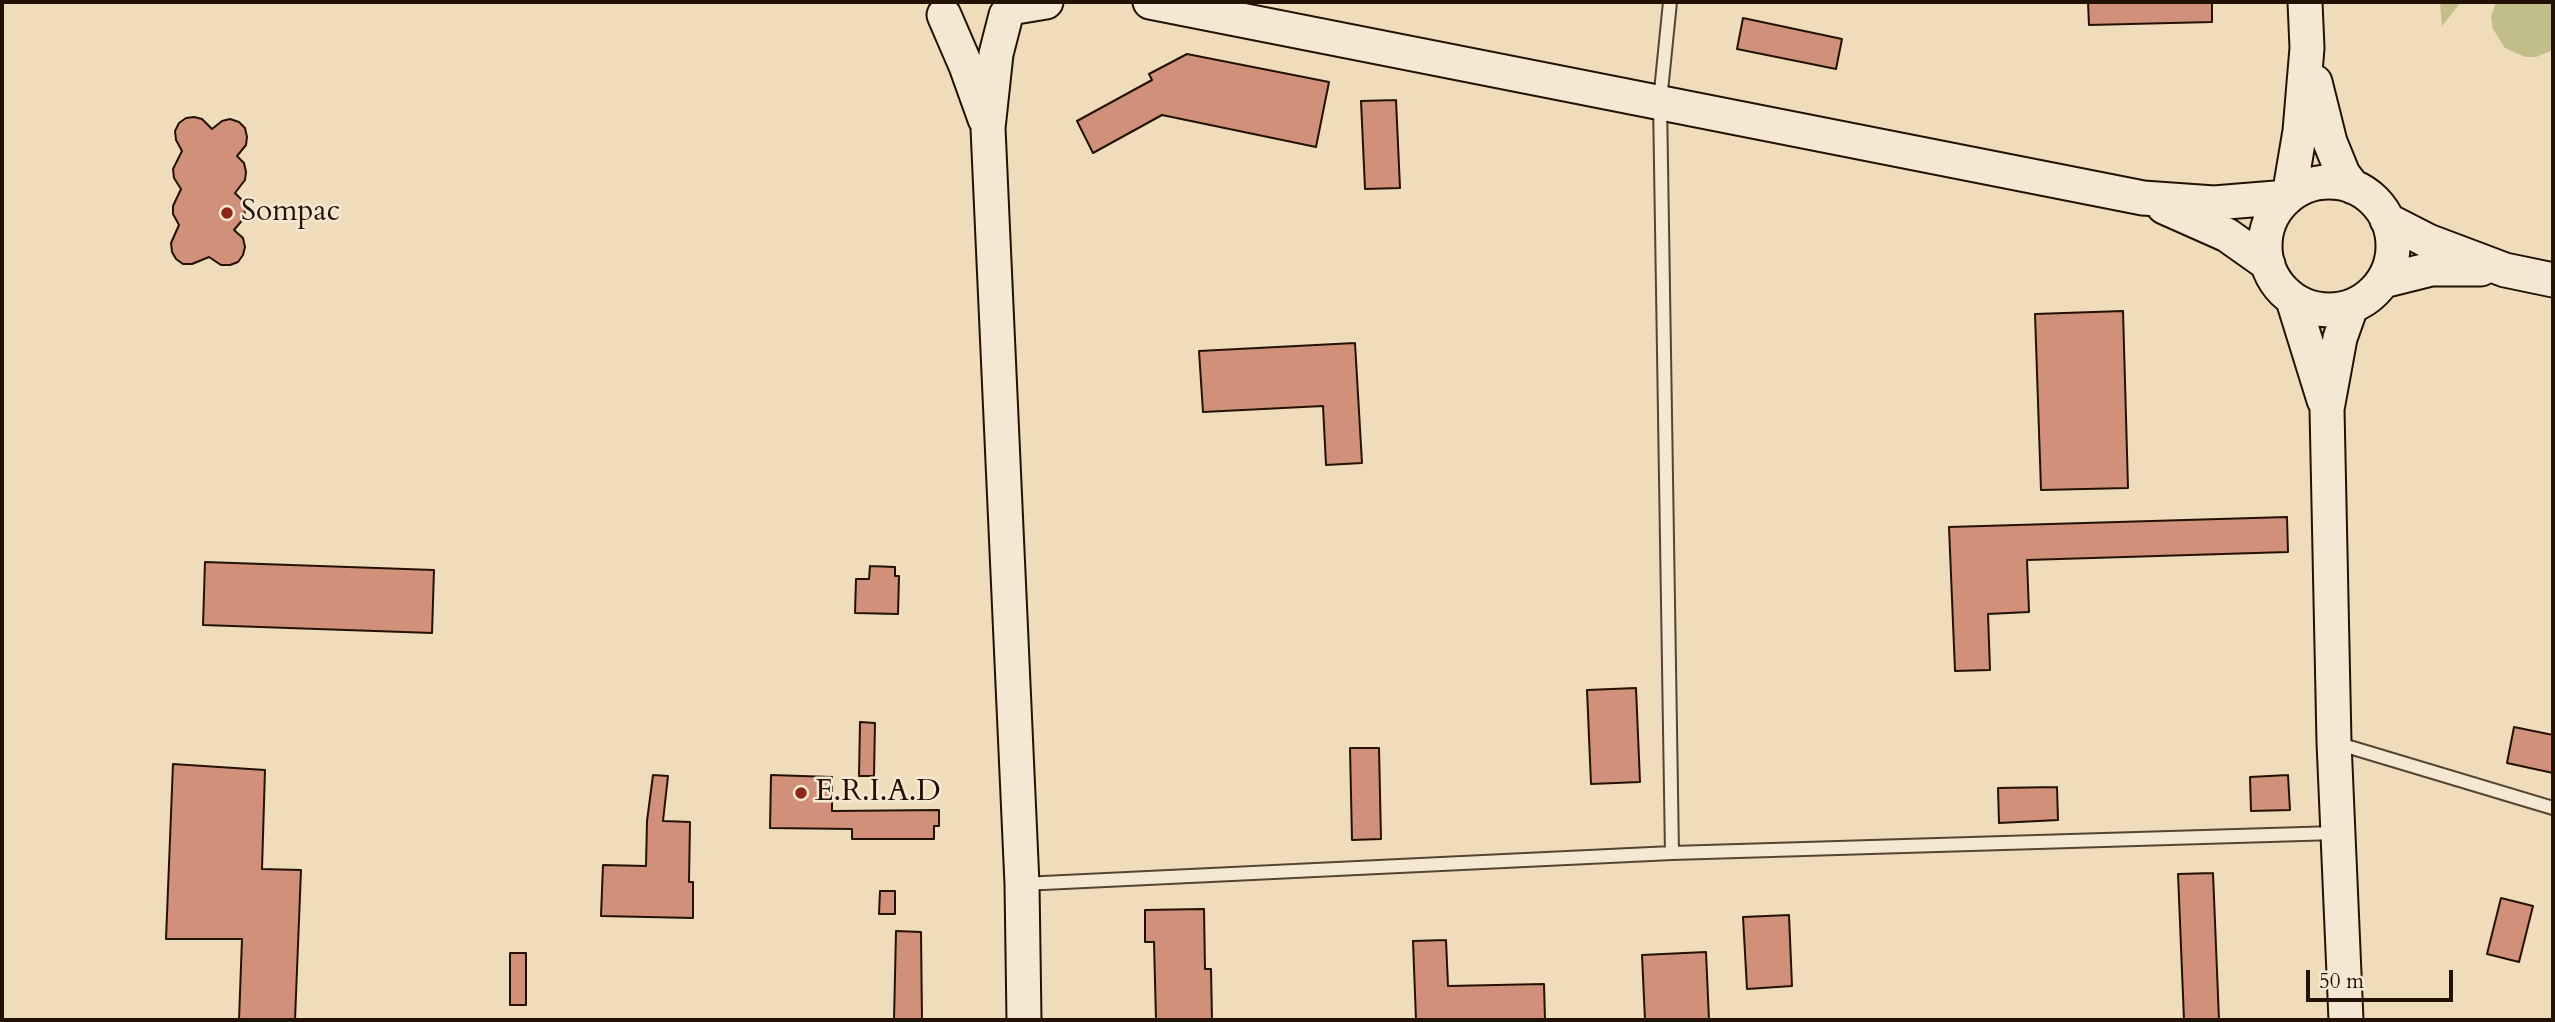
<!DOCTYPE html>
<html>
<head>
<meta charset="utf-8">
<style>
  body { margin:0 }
  #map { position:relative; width:2555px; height:1022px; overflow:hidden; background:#efdcba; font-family:Cardo,serif }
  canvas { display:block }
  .frame { position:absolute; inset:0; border:4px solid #231104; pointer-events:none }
  .scale { position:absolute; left:2306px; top:970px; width:147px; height:32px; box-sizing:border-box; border:4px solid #231104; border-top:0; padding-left:9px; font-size:21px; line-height:24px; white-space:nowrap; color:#231104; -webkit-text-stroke:5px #f5e8d2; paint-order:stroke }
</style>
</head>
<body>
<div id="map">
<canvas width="2555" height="1022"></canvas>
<div class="frame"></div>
<div class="scale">50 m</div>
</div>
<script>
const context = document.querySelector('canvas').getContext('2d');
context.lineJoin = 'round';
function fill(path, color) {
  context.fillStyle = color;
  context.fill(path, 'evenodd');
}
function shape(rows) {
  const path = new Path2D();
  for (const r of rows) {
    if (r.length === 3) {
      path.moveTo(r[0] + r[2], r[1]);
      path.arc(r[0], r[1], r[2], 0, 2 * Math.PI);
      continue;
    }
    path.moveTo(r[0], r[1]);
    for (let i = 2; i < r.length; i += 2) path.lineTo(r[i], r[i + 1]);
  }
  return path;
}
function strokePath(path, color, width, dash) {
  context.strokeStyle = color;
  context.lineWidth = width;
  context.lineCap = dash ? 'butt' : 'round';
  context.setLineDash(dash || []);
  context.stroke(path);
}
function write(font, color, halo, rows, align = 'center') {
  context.font = font + ' Cardo,serif';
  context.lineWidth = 5;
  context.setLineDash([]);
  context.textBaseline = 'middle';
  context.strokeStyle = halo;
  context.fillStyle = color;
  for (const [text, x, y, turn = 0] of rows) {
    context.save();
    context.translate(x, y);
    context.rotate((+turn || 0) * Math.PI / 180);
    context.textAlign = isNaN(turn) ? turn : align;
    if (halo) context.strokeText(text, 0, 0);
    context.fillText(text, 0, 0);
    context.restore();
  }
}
fill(shape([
  [2440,2,2461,2,2442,26],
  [2496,2,2553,2,2553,50,2536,57,2525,57,2505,48,2493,29,2491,17]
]), '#c1be8a');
const building = shape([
  [2088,2,2212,2,2212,22,2089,25,2088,2],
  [1743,18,1842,39,1836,69,1737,49,1743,18],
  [1187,54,1329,82,1316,147,1162,115,1093,153,1077,121,1152,80,1149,74,1187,54],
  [1396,100,1400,188,1365,189,1361,101,1396,100],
  [194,117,202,119,212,129,222,121,230,119,239,122,245,128,247,137,246,145,237,156,244,163,246,172,245,180,235,193,243,201,245,209,244,218,234,230,243,238,245,247,243,255,238,262,230,265,221,265,209,257,192,264,183,264,176,259,172,252,171,243,179,225,173,214,173,206,181,189,174,178,173,169,182,151,176,140,175,131,179,123,186,118,194,117],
  [2123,311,2128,488,2041,490,2035,314,2123,311],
  [1355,343,1362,463,1326,465,1323,406,1203,412,1199,351,1355,343],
  [2287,517,2288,552,2027,560,2029,612,1988,614,1990,670,1955,671,1949,527,2287,517],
  [205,562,434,570,432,633,203,625,205,562],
  [870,566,895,567,895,576,899,576,898,614,855,613,856,579,869,579,870,566],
  [1636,688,1640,782,1591,784,1587,690,1636,688],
  [860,722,875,723,874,776,859,776,860,722],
  [2514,727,2553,735,2553,773,2507,763,2514,727],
  [1350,748,1379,748,1381,839,1352,840,1350,748],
  [173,764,265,770,262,869,301,870,295,1020,239,1020,242,939,166,939,173,764],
  [653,775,668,776,663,821,690,822,689,882,693,882,693,918,601,916,603,865,646,866,647,821,653,775],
  [771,775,832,777,832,811,939,810,939,826,934,826,934,839,852,839,852,829,770,828,771,775],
  [2288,775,2290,810,2251,811,2250,777,2288,775],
  [2057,787,2058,820,1999,823,1998,788,2057,787],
  [2213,873,2219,1020,2184,1020,2178,874,2213,873],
  [880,891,895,891,895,914,879,914,880,891],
  [2501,898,2533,906,2519,962,2487,954,2501,898],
  [1204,909,1205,969,1211,969,1212,1020,1156,1020,1154,942,1145,942,1145,910,1204,909],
  [1789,915,1792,986,1747,989,1743,917,1789,915],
  [896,931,921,932,922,1020,894,1020,896,931],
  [1446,940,1448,986,1544,984,1545,1020,1416,1020,1413,941,1446,940],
  [1706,952,1709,1020,1645,1020,1642,955,1706,952],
  [510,953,526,953,526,1005,510,1005,510,953]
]);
fill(building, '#d0907a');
strokePath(building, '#231104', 2);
const lane = shape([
  [1670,2,1660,101,1672,853],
  [2336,743,2553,808],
  [1022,884,1672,853,2336,833]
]);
const secondary = shape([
  [1150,2,2143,198,2214,203,2288,197],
  [1016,7,1046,2],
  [944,15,966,66,985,119],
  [1006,15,996,54,988,128,1022,884,1024,1020],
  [2315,82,2330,142,2343,174,2353,187],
  [2329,246,64],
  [2289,196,2300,131,2307,48,2305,2],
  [2164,207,2227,235,2268,264],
  [2387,220,2428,241,2505,270,2553,280],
  [2383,281,2431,269,2481,269],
  [2293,300,2324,400],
  [2346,1020,2334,742,2327,409,2340,338,2351,307]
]);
strokePath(lane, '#564432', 16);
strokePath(secondary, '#231104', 37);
strokePath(lane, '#f5e8d2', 12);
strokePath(secondary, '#f5e8d2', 33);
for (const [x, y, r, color] of [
  [227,213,7,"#8f2418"],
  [801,793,7,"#8f2418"]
]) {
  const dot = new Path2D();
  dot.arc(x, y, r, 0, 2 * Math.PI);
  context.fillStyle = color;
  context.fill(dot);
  strokePath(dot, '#f5e8d2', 2.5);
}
write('30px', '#231104', '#f5e8d2', [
  ["Sompac",241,213],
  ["E.R.I.A.D",815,793]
], 'left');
</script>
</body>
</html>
